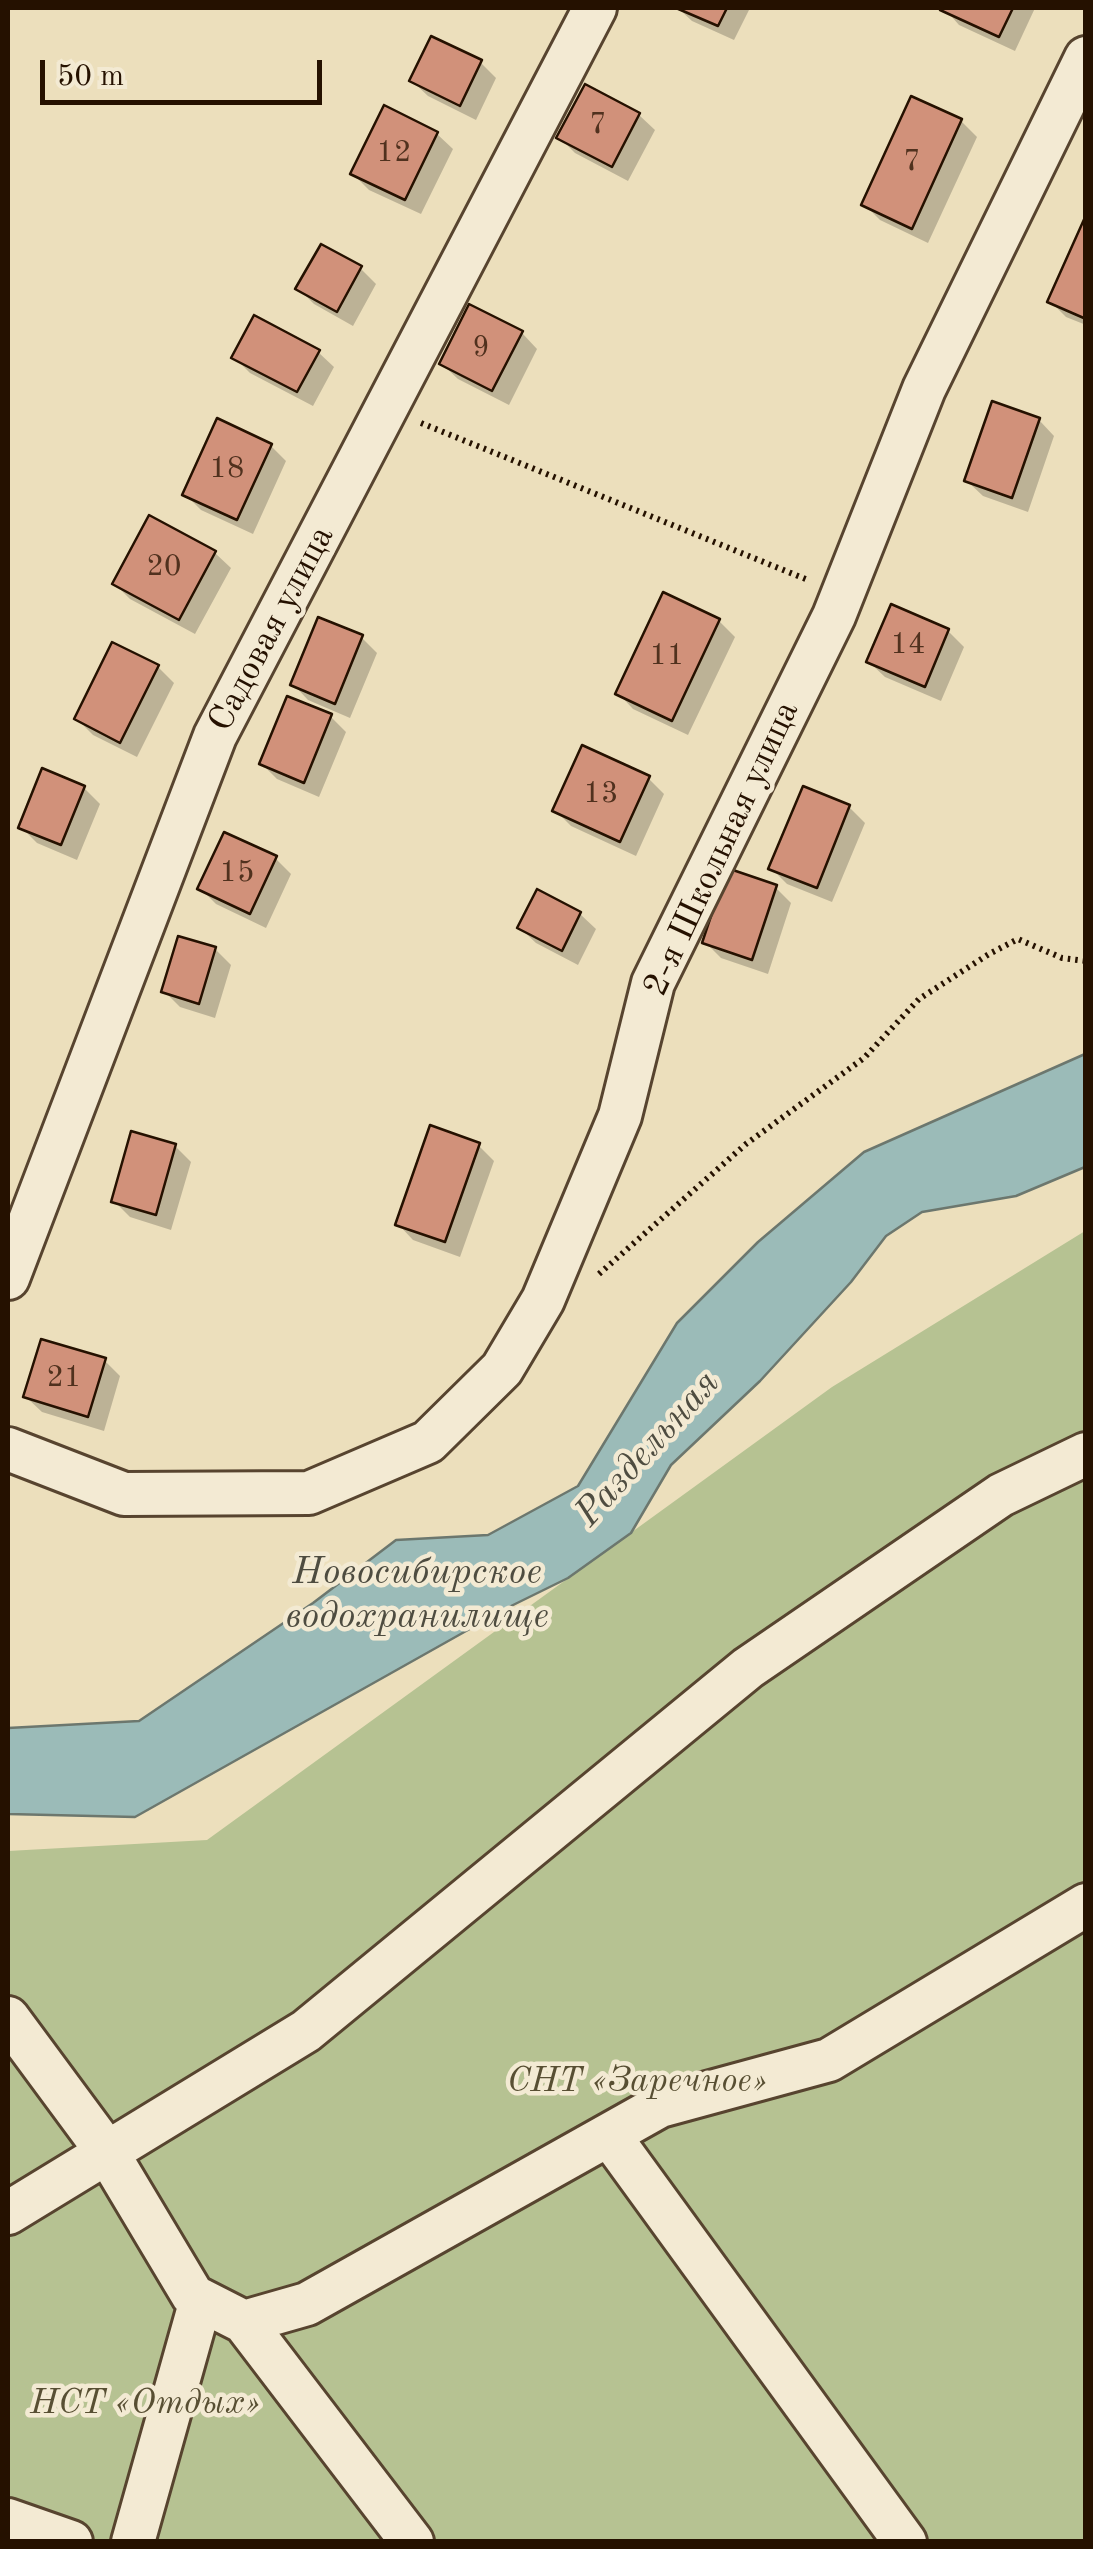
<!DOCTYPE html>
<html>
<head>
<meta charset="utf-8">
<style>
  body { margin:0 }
  #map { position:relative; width:1093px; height:2549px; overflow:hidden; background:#ecdfbc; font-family:"Old Standard TT",serif }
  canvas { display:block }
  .frame { position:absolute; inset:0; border:10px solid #251100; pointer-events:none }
  .scale { position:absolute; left:40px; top:60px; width:282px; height:45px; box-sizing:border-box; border:5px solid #251100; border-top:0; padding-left:12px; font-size:30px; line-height:35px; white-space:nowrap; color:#251100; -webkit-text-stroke:8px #f3ead3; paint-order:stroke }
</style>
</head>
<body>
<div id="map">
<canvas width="1093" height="2549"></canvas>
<div class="frame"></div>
<div class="scale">50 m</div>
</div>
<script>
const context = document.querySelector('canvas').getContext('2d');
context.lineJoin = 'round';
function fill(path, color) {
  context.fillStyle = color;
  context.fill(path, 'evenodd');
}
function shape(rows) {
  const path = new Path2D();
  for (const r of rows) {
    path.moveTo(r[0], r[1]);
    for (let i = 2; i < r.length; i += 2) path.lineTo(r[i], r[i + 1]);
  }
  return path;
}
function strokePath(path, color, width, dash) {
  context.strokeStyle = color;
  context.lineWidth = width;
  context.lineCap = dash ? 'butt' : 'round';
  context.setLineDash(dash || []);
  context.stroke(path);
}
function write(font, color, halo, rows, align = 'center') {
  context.font = font + ' "Old Standard TT",serif';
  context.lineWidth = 9;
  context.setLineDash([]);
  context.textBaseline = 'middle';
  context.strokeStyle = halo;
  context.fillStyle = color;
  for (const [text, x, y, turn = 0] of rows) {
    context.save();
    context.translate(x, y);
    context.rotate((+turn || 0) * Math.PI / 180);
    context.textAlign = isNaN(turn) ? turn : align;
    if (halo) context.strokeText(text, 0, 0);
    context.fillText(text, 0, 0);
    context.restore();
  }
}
fill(shape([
  [1085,1231,1085,2541,8,2542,8,1851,207,1840,832,1387]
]), '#b6c292');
const water = shape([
  [1085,1054,1085,1167,1016,1196,922,1212,886,1236,851,1282,760,1381,671,1465,631,1533,568,1578,507,1608,135,1817,8,1814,8,1728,139,1721,313,1603,396,1540,488,1535,578,1486,677,1323,758,1242,864,1152,1085,1054]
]);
fill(water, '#9bbbb8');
strokePath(water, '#6c776e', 2.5);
fill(shape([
  [678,8,750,8,734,40,692,21],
  [944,8,1035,8,1015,51,959,25],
  [480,62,496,78,476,120,428,96,412,81],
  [639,115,655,130,628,181,575,153,559,137],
  [961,121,977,137,928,243,880,220,864,204],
  [437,134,453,149,421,214,369,190,353,174],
  [1086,221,1086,325,1066,317,1050,301],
  [360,268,376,284,353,326,314,304,299,289],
  [522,333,537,349,509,405,458,379,442,364],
  [318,352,334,367,313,406,250,373,234,357],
  [1039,420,1054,436,1028,512,983,496,967,481],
  [271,446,286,461,253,534,201,510,185,494],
  [215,553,231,568,195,634,130,599,115,584],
  [719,621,735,637,688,735,633,709,618,693],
  [948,631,964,647,941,701,885,677,869,662],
  [361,637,377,653,350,718,308,700,293,684],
  [114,645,158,667,174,683,137,757,93,735,77,719],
  [331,717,346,732,319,797,277,779,262,764],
  [648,778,664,794,636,856,571,826,555,810],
  [84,788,100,804,77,860,37,843,21,827],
  [849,807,865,823,832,902,787,884,771,868],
  [275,858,291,874,266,928,216,904,200,888],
  [775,887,791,903,768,974,721,958,705,942],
  [580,914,596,929,578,965,536,943,520,928],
  [215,949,231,965,215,1018,180,1007,164,991],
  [478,1145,494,1161,460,1257,413,1240,398,1224],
  [175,1146,191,1162,171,1230,130,1217,114,1201],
  [105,1361,120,1376,104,1431,42,1412,26,1397]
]), '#0003');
const building = shape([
  [676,8,727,8,718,26,676,8],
  [941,8,1013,8,999,37,940,10,941,8],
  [431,36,482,60,460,106,409,81,431,36],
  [585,84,640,113,612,167,556,138,585,84],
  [911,96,962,119,912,229,861,205,911,96],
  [384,105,438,132,405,200,350,174,384,105],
  [1086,215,1086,319,1047,302,1086,215],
  [321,244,362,266,337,312,295,289,321,244],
  [469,304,523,331,492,391,439,364,469,304],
  [254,315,320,350,297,392,231,358,254,315],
  [992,401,1040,418,1012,498,964,481,992,401],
  [217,418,272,444,237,520,182,495,217,418],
  [149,515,216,551,179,620,112,584,149,515],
  [663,592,720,619,672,721,615,694,663,592],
  [891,604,949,629,925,687,866,662,891,604],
  [318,617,363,635,335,704,290,685,318,617],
  [112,642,159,665,120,743,74,719,112,642],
  [287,696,332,714,304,783,259,764,287,696],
  [582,745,650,776,620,842,552,811,582,745],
  [42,768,85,786,61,845,18,828,42,768],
  [803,786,850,805,817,888,768,869,803,786],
  [224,832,277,856,250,914,197,889,224,832],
  [727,868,777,885,752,960,702,943,727,868],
  [537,889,581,912,562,951,517,928,537,889],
  [178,936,216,947,199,1004,161,992,178,936],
  [430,1125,480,1143,445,1242,395,1225,430,1125],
  [131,1131,176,1144,156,1215,111,1202,131,1131],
  [41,1339,106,1358,88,1417,23,1397,41,1339]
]);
fill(building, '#d1917a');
strokePath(building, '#251100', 2.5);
const minor = shape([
  [8,1278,215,736,595,8],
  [8,1449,124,1494,309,1493,428,1442,502,1369,543,1300,620,1116,653,983,834,616,924,389,1086,58],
  [8,2018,107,2152,193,2296,244,2322,307,2304,660,2106,829,2060,1086,1905],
  [609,2135,905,2542],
  [8,2213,306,2031,748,1668,1001,1495,1086,1454],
  [244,2322,412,2542],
  [8,2520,71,2542],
  [133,2542,201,2300]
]);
strokePath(minor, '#57442f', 48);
strokePath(shape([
  [421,423,808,580],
  [599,1274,746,1144,864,1058,919,999,989,954,1018,939,1062,958,1086,961]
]), '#251100', 6, [2.5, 5]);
strokePath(minor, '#f3ead3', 42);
write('30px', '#50311e', null, [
  ["7",598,125],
  ["12",394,153],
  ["7",912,162],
  ["9",481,348],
  ["18",227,469],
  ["20",164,567],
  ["14",908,645],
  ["11",667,656],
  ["13",601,794],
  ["15",237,873],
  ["21",64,1378]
]);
write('35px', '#251100', '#f3ead3', [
  ["Садовая улица",272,629,-62],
  ["2-я Школьная улица",722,849,-65]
]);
write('italic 35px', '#584f33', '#f3ead3', [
  ["СНТ «Заречное»",637,2082],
  ["НСТ «Отдых»",145,2404]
]);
write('italic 38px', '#4e4c40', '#f3ead3', [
  ["Раздельная",648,1449,-48],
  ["Новосибирское",417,1573],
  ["водохранилище",417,1617]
]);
</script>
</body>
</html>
